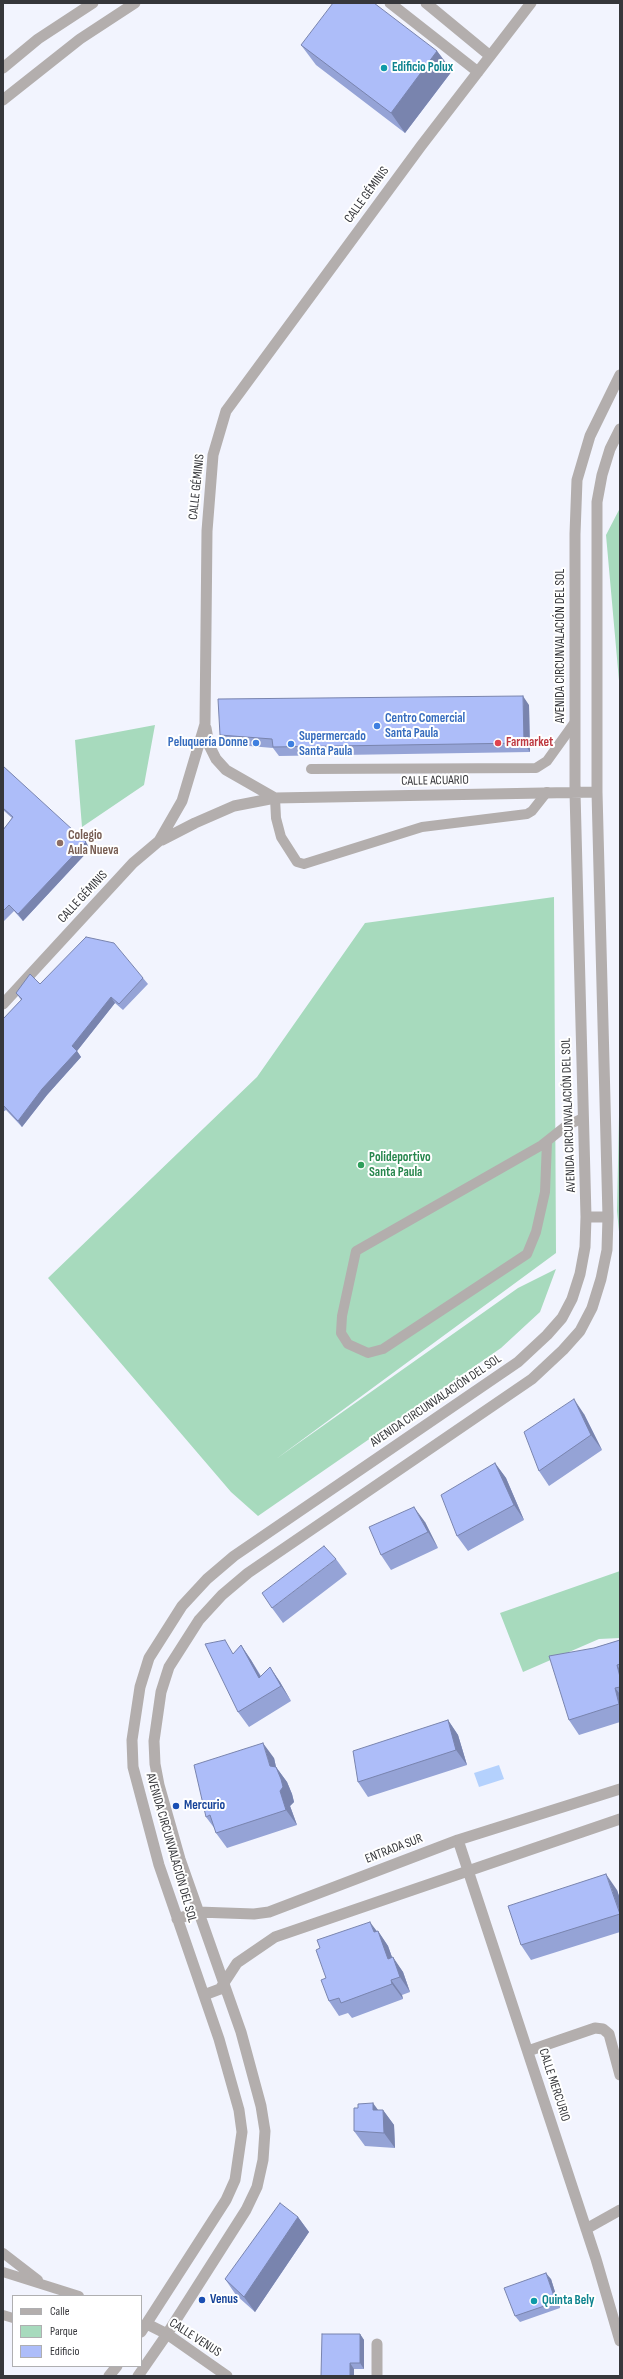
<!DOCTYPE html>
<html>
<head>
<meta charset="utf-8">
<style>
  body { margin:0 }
  #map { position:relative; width:623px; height:2379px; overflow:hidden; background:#f2f4fe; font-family:"Sofia Sans Condensed",sans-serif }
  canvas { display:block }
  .frame { position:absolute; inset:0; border:4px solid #36373b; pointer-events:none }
  .legend { position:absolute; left:12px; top:2295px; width:130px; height:72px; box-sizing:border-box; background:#fff; border:1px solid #afafb1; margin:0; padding:5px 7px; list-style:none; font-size:12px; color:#36373b }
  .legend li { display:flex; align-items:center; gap:8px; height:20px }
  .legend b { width:20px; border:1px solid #afafb1 }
</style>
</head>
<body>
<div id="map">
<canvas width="623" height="2379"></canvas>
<div class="frame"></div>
<ul class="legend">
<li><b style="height:5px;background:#b3aead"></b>Calle</li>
<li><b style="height:11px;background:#a7dabd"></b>Parque</li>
<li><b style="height:11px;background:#adbdf9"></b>Edificio</li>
</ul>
</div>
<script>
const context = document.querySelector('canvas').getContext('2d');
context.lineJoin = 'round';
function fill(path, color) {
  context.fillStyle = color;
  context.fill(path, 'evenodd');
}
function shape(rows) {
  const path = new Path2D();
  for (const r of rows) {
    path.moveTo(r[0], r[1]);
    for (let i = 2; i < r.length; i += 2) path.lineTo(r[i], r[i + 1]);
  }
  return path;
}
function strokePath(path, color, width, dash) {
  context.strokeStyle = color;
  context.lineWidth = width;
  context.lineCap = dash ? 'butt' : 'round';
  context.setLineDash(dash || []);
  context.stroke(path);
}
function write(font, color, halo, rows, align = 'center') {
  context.font = font + ' "Sofia Sans Condensed",sans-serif';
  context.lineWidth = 4;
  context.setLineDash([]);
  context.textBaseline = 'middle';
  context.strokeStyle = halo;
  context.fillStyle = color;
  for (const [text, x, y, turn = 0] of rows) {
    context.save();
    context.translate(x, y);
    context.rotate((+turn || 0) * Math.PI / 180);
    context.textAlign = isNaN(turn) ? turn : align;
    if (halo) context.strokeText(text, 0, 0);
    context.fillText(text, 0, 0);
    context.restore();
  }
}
fill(shape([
  [620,508,620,692,606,535],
  [155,725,144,785,82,827,75,740],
  [554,897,556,1253,276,1459,518,1288,556,1269,540,1312,501,1348,258,1516,231,1492,48,1278,257,1077,365,923],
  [620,1068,620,1242,617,1211],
  [620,1571,620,1638,599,1639,523,1672,500,1613]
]), '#a7dabd');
fill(shape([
  [499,1765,504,1779,479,1787,474,1773]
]), '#b4d1fd');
strokePath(shape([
  [311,769,536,768,547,761,575,722],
  [275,798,276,818,281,837,297,862,304,864,422,827,527,814,532,811,547,792],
  [547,1142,545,1192,536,1232,527,1254,383,1349,368,1353,348,1344,341,1333,342,1316,356,1251,542,1145,566,1126,583,1118],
  [3,2253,38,2280],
  [3,2272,79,2296],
  [3,2315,13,2318]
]), '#b3aead', 10);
strokePath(shape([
  [390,3,478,72],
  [426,3,489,55],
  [3,68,38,39,93,3],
  [3,100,80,39,135,3],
  [206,728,209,745,216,759,226,770,275,798],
  [162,840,195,823,234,806,275,798,597,792],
  [3,1004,133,863,159,841,182,801,205,724,207,531,213,455,226,411,421,146,531,3],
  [586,1217,608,1217],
  [458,1840,596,2259,620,2341],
  [177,1919,198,1912,254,1914,269,1912,458,1840,620,1789],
  [204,1995,220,1989,237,1963,275,1937,620,1819],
  [528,2051,595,2028,603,2029,609,2034,620,2075],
  [586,2229,620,2210],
  [147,2324,167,2334,227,2376],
  [141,2332,226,2200,235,2180,242,2132,239,2110,219,2039,159,1865,133,1767,132,1740,140,1687,149,1658,182,1606,207,1579,234,1556,518,1362,547,1335,562,1318,572,1299,580,1274,585,1247,586,1217,575,792,575,534,577,480,590,436,620,375],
  [377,2344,377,2376],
  [109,2376,117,2366],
  [138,2376,167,2334,246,2210,257,2187,263,2160,265,2131,261,2106,241,2032,180,1859,159,1785,155,1764,154,1741,161,1692,169,1667,199,1620,222,1595,248,1573,532,1379,563,1350,580,1331,592,1308,601,1279,607,1250,608,1217,597,792,597,502,602,475,610,449,620,429]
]), '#b3aead', 11);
fill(shape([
  [301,45,437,51,452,71,405,133,316,65],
  [529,705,530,752,279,756,273,748,226,744,220,735],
  [3,766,90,849,23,921,14,911,3,922,3,830,12,818,3,810],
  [143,978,148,984,123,1010,115,1003,77,1051,81,1057,47,1095,22,1127,6,1110,3,1112,3,1019,21,1000,16,993,40,984],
  [584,1414,602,1450,549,1486,539,1471],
  [495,1463,506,1478,524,1520,468,1551,457,1536],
  [425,1522,438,1548,391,1570,381,1555],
  [336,1559,347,1574,283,1623,272,1608],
  [620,1640,620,1722,579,1735,569,1720,594,1648],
  [241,1645,251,1660,261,1676,270,1667,280,1682,291,1701,249,1727,238,1712,234,1653],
  [448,1720,458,1735,467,1765,368,1797,358,1782],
  [274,1758,276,1767,287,1782,292,1794,294,1802,290,1806,297,1825,227,1848,216,1833,215,1829,206,1817],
  [617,1890,620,1899,620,1932,531,1960,521,1945],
  [378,1931,388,1946,392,1957,403,1972,410,1992,402,1995,403,1999,352,2018,348,2013,339,2016,329,2001,326,1978,320,1948],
  [378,2110,383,2110,394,2125,395,2148,365,2146,354,2131],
  [298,2217,309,2232,255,2312,236,2295,225,2279],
  [551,2279,560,2308,520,2322,515,2316],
  [360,2334,364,2340,364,2369,354,2369,354,2376,311,2376,321,2376]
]), '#95a3d6');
fill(shape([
  [437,51,452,71,405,133,391,113],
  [523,696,529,705,530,752,524,743],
  [86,842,90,849,23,921,18,914],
  [111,997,115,1003,77,1051,81,1057,47,1095,22,1127,18,1121,42,1089,72,1046],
  [574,1399,584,1414,602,1450,591,1435],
  [495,1463,506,1478,524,1520,514,1505],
  [414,1507,425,1522,438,1548,428,1532],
  [241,1645,251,1660,270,1693,259,1678],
  [617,1665,620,1670,620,1677],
  [270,1667,280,1682,291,1701,281,1686],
  [615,1688,620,1694,620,1705,619,1704],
  [448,1720,458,1735,467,1765,456,1750],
  [263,1743,274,1758,276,1767,287,1782,292,1794,294,1802,290,1806,297,1825,286,1810,280,1791,270,1766],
  [606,1874,617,1890,620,1899,620,1912],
  [370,1922,379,1934,378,1931,388,1946,398,1974,388,1959,374,1932],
  [393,1957,403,1972,410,1992,400,1977],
  [391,1980,402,1995,403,1999,392,1984],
  [373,2103,384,2118,383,2110,394,2125,395,2148,384,2133,373,2110],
  [298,2217,309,2232,255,2312,244,2297],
  [546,2273,551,2279,560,2308,556,2302],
  [360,2334,364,2340,364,2369,360,2363],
  [350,2363,354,2369,354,2376,350,2376]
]), '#7984ae');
const building = shape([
  [333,3,374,3,437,51,391,113,301,45,333,3],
  [523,696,524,743,273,747,272,739,220,735,218,699,523,696],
  [3,766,86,842,18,914,9,905,3,911,3,830,13,817,3,808,3,766],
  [86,937,114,943,143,978,119,1004,111,997,72,1046,77,1051,42,1089,18,1121,3,1105,3,1019,22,999,16,993,30,974,40,984,86,937],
  [574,1399,591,1435,539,1471,524,1432,574,1399],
  [495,1463,514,1505,457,1536,441,1495,495,1463],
  [414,1507,428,1532,381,1555,369,1527,414,1507],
  [324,1546,336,1559,272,1608,262,1593,324,1546],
  [225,1640,233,1654,241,1645,259,1678,270,1667,281,1686,238,1712,205,1644,225,1640],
  [620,1640,620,1664,617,1665,620,1677,620,1687,615,1688,619,1704,569,1720,549,1656,594,1648,620,1640],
  [448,1720,456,1750,358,1782,353,1751,448,1720],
  [263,1743,270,1766,276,1767,281,1779,283,1787,280,1791,286,1810,216,1833,210,1815,206,1817,194,1765,263,1743],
  [606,1874,620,1914,521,1945,508,1906,606,1874],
  [370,1922,374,1932,378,1931,388,1959,393,1957,400,1977,391,1980,392,1984,341,2003,339,1998,329,2001,321,1980,326,1978,316,1950,320,1948,317,1940,370,1922],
  [373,2103,373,2110,383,2110,384,2133,354,2131,354,2108,358,2108,358,2104,373,2103],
  [280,2203,298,2217,244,2297,225,2279,280,2203],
  [546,2273,556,2302,515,2316,504,2288,546,2273],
  [322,2334,360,2334,360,2363,350,2363,350,2376,311,2376,321,2376,322,2334]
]);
fill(building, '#adbdf9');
strokePath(building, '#7984ae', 1);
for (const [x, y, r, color] of [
  [384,68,4,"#0f9aa8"],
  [377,726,4,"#3f7fe0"],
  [256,743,4,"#3f7fe0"],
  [498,743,4,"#e0444e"],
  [291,744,4,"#3f7fe0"],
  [60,843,4,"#8d6e63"],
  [361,1165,4,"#2e9e5b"],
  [176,1806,4,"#1a4fb4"],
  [202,2300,4,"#1a4fb4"],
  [534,2301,4,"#0f9aa8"]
]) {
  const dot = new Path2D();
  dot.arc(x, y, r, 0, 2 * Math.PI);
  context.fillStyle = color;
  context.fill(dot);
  strokePath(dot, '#fff', 1.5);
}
write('bold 13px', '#0d838f', '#fff', [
  ["Edificio Polux",392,68],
  ["Quinta Bely",542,2301]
], 'left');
write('13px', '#36373b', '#fff', [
  ["CALLE GÉMINIS",367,195,-54],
  ["CALLE GÉMINIS",197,487,-84],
  ["AVENIDA CIRCUNVALACIÓN DEL SOL",561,646,-90],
  ["CALLE ACUARIO",435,781,-1],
  ["CALLE GÉMINIS",83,897,-47],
  ["AVENIDA CIRCUNVALACIÓN DEL SOL",569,1115,-92],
  ["AVENIDA CIRCUNVALACIÓN DEL SOL",436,1401,-34],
  ["AVENIDA CIRCUNVALACIÓN DEL SOL",171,1848,74],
  ["ENTRADA SUR",394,1849,-21],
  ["CALLE MERCURIO",554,2085,72],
  ["CALLE VENUS",195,2338,33]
]);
write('bold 13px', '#366cbe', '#fff', [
  ["Centro Comercial",385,719],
  ["Santa Paula",385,734],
  ["Supermercado",299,737],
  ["Santa Paula",299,752],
  ["Peluquería Donne",248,743,"right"]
], 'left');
write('bold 13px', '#be3a42', '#fff', [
  ["Farmarket",506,743]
], 'left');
write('bold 13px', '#785e54', '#fff', [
  ["Colegio",68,836],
  ["Aula Nueva",68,851]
], 'left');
write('bold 13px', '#27864d', '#fff', [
  ["Polideportivo",369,1158],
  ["Santa Paula",369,1173]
], 'left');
write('bold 13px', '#164399', '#fff', [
  ["Mercurio",184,1806],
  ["Venus",210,2300]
], 'left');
</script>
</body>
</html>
